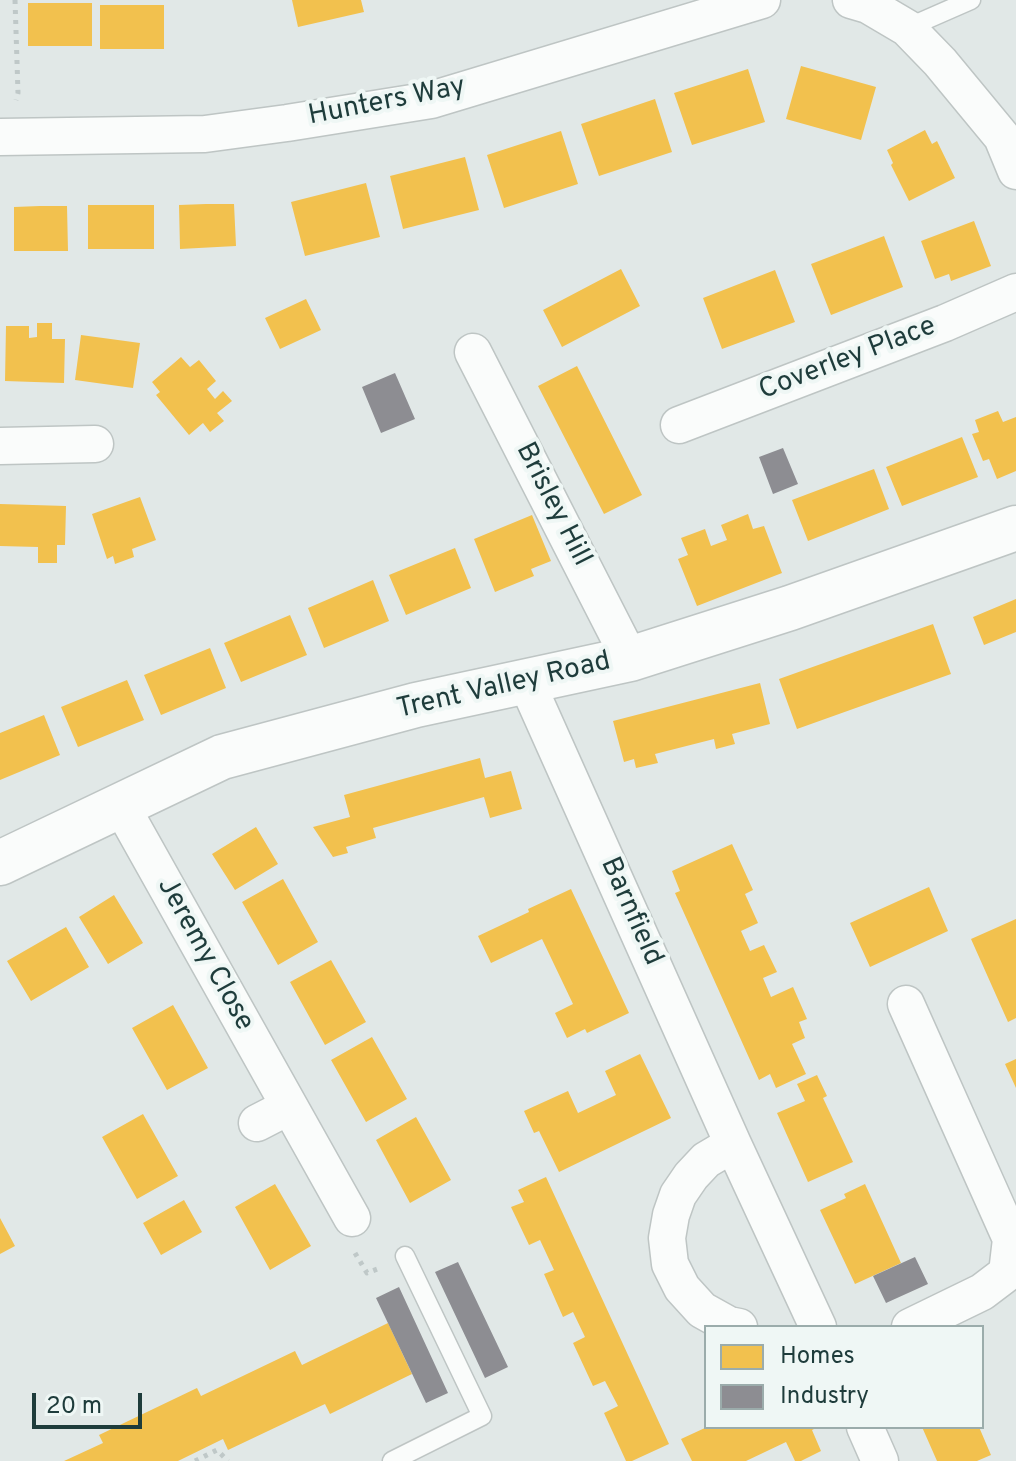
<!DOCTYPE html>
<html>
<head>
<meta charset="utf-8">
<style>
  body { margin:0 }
  #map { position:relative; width:1016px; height:1461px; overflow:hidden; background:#e1e8e7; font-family:Overpass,sans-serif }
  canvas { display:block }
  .legend { position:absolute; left:704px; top:1325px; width:280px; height:104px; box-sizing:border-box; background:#eff7f5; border:2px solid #9bacab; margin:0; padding:10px 14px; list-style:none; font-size:24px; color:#1e3c3b }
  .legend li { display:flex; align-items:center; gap:16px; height:40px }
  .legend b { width:40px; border:2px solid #9bacab }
  .scale { position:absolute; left:32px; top:1393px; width:110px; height:36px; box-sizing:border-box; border:4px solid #1e3c3b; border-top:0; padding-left:10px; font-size:24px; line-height:28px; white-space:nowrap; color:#1e3c3b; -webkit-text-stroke:6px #eff7f5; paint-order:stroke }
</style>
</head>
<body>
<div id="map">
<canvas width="1016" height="1461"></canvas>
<ul class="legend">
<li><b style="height:22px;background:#f2c14e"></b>Homes</li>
<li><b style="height:22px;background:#8d8d92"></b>Industry</li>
</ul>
<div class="scale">20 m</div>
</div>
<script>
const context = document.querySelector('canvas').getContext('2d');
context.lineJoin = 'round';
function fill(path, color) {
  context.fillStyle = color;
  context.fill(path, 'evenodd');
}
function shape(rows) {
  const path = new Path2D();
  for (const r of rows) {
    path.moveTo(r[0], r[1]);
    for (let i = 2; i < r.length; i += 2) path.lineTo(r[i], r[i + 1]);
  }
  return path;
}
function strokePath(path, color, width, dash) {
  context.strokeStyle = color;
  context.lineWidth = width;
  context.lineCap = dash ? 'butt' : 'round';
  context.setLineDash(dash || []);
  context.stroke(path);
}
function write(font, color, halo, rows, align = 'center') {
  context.font = font + ' Overpass,sans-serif';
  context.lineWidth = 8;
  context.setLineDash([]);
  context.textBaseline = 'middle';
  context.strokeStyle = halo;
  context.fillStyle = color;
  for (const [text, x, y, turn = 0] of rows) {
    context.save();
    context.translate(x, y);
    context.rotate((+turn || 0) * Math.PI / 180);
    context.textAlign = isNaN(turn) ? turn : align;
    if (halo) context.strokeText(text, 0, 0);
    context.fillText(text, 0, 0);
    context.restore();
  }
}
fill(shape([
  [292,0,361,0,364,12,298,27],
  [28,3,92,3,92,46,28,46],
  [100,5,164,5,164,49,100,49],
  [801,66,876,87,861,140,786,119],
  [748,69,765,122,692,145,674,93],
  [655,99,672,152,599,176,581,124],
  [925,130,932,144,937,141,955,178,909,201,891,165,893,163,887,150],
  [561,131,578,184,504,208,487,155],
  [465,157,479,210,403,229,390,176],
  [366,183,380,237,305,256,291,202],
  [206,204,234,204,236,246,180,249,179,205],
  [88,205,154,205,154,249,88,249],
  [40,206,67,206,68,251,14,251,14,207],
  [974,221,991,266,951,281,949,274,935,279,921,241],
  [884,236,903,287,831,315,811,264],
  [621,269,640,306,562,347,543,310],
  [775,270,795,322,722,349,703,298],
  [306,299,321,330,280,349,265,318],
  [37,323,52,323,52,339,65,339,64,383,5,381,6,326,29,326,29,338,37,337],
  [81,335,140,343,133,388,75,380],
  [181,357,190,367,199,360,216,381,207,389,215,399,223,391,232,401,217,413,224,421,210,432,203,423,189,435,156,395,160,392,152,382],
  [577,366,642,495,604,514,538,386],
  [998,411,1003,422,1016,417,1016,471,997,479,989,459,983,461,972,434,979,432,975,420],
  [962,437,978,477,902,506,886,467],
  [874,469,889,509,808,541,792,500],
  [140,497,156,540,132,549,134,557,115,564,113,556,107,559,92,514],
  [0,504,66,506,65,545,57,545,57,563,38,563,38,547,0,546],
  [748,514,753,529,764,526,782,573,697,606,678,559,688,555,681,538,705,529,711,546,727,540,721,525],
  [532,515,551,561,531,569,534,576,495,592,474,539],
  [455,548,471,588,406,615,389,575],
  [373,580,389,621,324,648,308,608],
  [1016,599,1016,632,984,645,973,617],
  [290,615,307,655,241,682,224,643],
  [933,624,951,674,797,729,779,679],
  [210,648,226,688,161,715,144,675],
  [127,680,144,720,78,747,61,707],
  [760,683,770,724,732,734,735,744,716,749,714,739,655,754,658,763,636,768,634,759,624,762,613,721],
  [44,715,60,755,0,780,0,733],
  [480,758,485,778,511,771,522,809,490,818,484,797,373,828,376,838,346,847,348,853,333,857,313,827,350,817,344,795],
  [256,827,278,864,235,890,212,854],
  [732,844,753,890,745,894,758,923,741,931,750,951,764,945,777,972,763,978,771,997,793,987,807,1019,799,1022,805,1038,792,1044,806,1074,776,1088,770,1074,759,1080,675,893,680,891,672,871],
  [283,879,318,942,278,965,242,902],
  [929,887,948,931,870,967,850,923],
  [571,889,629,1013,587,1033,585,1029,567,1038,555,1013,573,1004,542,939,491,963,478,936,529,912,528,909],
  [114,895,143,943,108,964,79,917],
  [1016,919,1016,1018,1008,1022,971,939],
  [66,927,89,967,31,1001,7,961],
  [331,960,366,1022,325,1045,290,982],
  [173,1005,208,1068,167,1090,132,1028],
  [372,1037,407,1099,366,1122,331,1060],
  [640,1054,671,1118,559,1172,539,1131,534,1133,524,1111,568,1091,578,1113,616,1095,605,1071],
  [1016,1059,1016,1088,1005,1064],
  [817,1075,827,1096,823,1098,853,1162,808,1182,777,1113,805,1101,797,1084],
  [143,1114,178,1176,137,1199,102,1137],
  [416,1117,451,1180,410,1203,376,1140],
  [546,1177,669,1444,632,1461,626,1461,604,1413,618,1406,605,1381,593,1386,573,1343,585,1337,573,1312,563,1317,544,1274,554,1270,540,1240,529,1245,511,1207,524,1202,518,1190],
  [275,1184,311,1246,270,1270,235,1207],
  [865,1184,901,1263,855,1284,820,1210,846,1198,844,1194],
  [184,1200,202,1232,161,1255,143,1223],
  [0,1218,15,1246,0,1254],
  [388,1323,412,1374,330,1414,325,1404,228,1450,223,1439,178,1461,64,1461,103,1443,99,1435,197,1388,201,1396,295,1351,302,1365],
  [707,1427,818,1427,812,1430,821,1451,801,1461,795,1461,786,1442,746,1461,692,1461,681,1439],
  [922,1427,979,1427,991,1455,977,1461,937,1461]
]), '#f2c14e');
fill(shape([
  [395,373,415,419,381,433,362,387],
  [783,448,798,484,773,494,759,457],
  [915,1257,928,1284,886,1303,873,1276],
  [458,1262,508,1367,485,1378,435,1272],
  [399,1287,448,1393,426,1403,376,1298]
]), '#8d8d92');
const service = shape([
  [907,28,971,0],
  [392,1461,482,1416,405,1256]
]);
const minor = shape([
  [851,0,868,5,907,28,940,62,1002,137,1016,171],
  [0,137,205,134,287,123,431,100,762,0],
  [473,352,630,659],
  [679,425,945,323,1016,292],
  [0,446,95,444],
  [526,681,733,1144,818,1327],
  [120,804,352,1218],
  [906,1004,1011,1239,1007,1273,982,1292,910,1327],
  [257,1123,288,1107],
  [733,1144,706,1160,691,1176,678,1195,671,1215,667,1238,670,1264,682,1288,702,1310,729,1325,739,1327],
  [865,1427,880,1461]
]);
const tertiary = shape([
  [0,863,222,757,416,705,630,659,790,608,1016,528]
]);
strokePath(service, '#bec5c4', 21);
strokePath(minor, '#bec5c4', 39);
strokePath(tertiary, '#bec5c4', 47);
strokePath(shape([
  [15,0,18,93,16,100],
  [355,1253,367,1273,380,1268],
  [195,1461,217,1450,228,1461]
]), '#bfc8c8', 5, [4, 6]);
strokePath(service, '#fafcfb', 18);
strokePath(minor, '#fafcfb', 36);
strokePath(tertiary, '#fafcfb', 44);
write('28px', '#1e3c3b', '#eff7f5', [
  ["Hunters Way",387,103,-11],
  ["Coverley Place",848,360,-21],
  ["Brisley Hill",552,505,63],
  ["Trent Valley Road",504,687,-13],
  ["Barnfield",630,912,66],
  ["Jeremy Close",204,955,61]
]);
</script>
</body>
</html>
